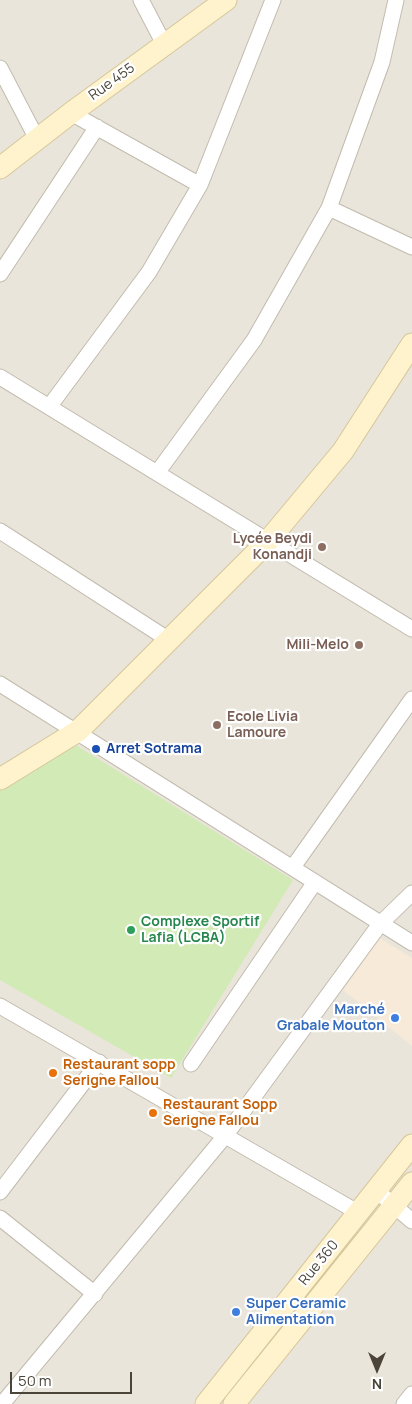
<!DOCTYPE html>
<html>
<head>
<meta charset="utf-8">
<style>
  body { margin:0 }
  #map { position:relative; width:412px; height:1404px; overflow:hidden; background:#f6f3ec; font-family:Manrope,sans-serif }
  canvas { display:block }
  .north { position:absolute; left:352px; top:1344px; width:50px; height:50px; -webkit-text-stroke:4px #fff; paint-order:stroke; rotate:180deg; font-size:14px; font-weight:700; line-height:20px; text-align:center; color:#4b4439 }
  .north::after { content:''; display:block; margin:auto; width:18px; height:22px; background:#4b4439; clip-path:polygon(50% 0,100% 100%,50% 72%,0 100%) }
  .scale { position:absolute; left:10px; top:1372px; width:122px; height:22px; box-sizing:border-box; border:2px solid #4b4439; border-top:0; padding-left:6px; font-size:15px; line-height:18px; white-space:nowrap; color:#4b4439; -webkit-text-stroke:4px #fff; paint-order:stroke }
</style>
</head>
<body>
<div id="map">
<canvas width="412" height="1404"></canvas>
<div class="north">N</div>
<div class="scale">50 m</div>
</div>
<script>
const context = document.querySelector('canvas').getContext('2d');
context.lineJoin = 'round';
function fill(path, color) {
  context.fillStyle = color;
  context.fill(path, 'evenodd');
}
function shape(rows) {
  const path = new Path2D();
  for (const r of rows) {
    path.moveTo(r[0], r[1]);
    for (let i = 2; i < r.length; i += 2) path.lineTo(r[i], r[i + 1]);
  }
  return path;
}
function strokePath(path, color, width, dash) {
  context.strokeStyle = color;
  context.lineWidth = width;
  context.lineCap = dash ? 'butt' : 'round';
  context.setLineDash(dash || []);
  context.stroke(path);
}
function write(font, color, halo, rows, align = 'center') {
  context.font = font + ' Manrope,sans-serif';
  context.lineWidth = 4.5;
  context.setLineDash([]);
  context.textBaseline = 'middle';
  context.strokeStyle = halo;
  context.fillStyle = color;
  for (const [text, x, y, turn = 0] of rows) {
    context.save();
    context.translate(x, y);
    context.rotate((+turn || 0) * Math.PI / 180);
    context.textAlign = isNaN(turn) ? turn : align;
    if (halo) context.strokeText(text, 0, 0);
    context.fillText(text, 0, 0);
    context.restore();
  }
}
fill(shape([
  [0,0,412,0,412,1404,0,1404]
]), '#eae5da');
fill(shape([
  [380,938,412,958,412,1046,343,990]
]), '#f7ead8');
fill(shape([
  [74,744,293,880,171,1078,0,980,0,790]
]), '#d2eab5');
const street = shape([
  [141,0,164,44],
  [0,68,37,139],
  [71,113,200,185],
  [329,208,412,247],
  [0,274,97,127],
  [0,377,412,629],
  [49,407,149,272,200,185,273,0],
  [157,473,254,340,329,208,382,62,396,0],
  [0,531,169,640],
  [0,684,412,943],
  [293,867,412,699],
  [0,1006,359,1213],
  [191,1064,315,882],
  [377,1191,412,1221],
  [0,1192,99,1062],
  [0,1218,95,1294],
  [2,1404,225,1136,380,924,412,893],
  [404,1404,412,1394]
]);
const secondary = shape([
  [0,168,71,113,226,0],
  [0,779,78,731,268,541,343,451,412,344],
  [206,1404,412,1145],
  [234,1404,412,1183]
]);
strokePath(street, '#c2bbae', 17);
strokePath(secondary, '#d6c79b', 23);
strokePath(street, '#fff', 15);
strokePath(secondary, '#fff3cd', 21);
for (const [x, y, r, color] of [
  [322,547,5,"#8d6e63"],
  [359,645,5,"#8d6e63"],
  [217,725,5,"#8d6e63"],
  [96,749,5,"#1a4fb4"],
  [131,930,5,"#2e9e5b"],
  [395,1018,5,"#3f7fe0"],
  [53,1073,5,"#e8710a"],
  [153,1113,5,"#e8710a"],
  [236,1312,5,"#3f7fe0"]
]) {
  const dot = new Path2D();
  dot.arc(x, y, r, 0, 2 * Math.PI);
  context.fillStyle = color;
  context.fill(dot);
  strokePath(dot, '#fff', 2);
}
write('14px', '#4b4439', '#fff', [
  ["Rue 455",112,82,-36],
  ["Rue 360",319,1263,-51]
]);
write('bold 14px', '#785e54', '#fff', [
  ["Lycée Beydi",312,539],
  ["Konandji",312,555],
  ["Mili-Melo",349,645],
  ["Ecole Livia",227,717,"left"],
  ["Lamoure",227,733,"left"]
], 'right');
write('bold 14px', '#164399', '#fff', [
  ["Arret Sotrama",106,749]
], 'left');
write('bold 14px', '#27864d', '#fff', [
  ["Complexe Sportif",141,922],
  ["Lafia (LCBA)",141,938]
], 'left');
write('bold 14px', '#366cbe', '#fff', [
  ["Marché",385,1010],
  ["Grabale Mouton",385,1026],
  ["Super Ceramic",246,1304,"left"],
  ["Alimentation",246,1320,"left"]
], 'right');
write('bold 14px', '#c56008', '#fff', [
  ["Restaurant sopp",63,1065],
  ["Serigne Fallou",63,1081],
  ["Restaurant Sopp",163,1105],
  ["Serigne Fallou",163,1121]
], 'left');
</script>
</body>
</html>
